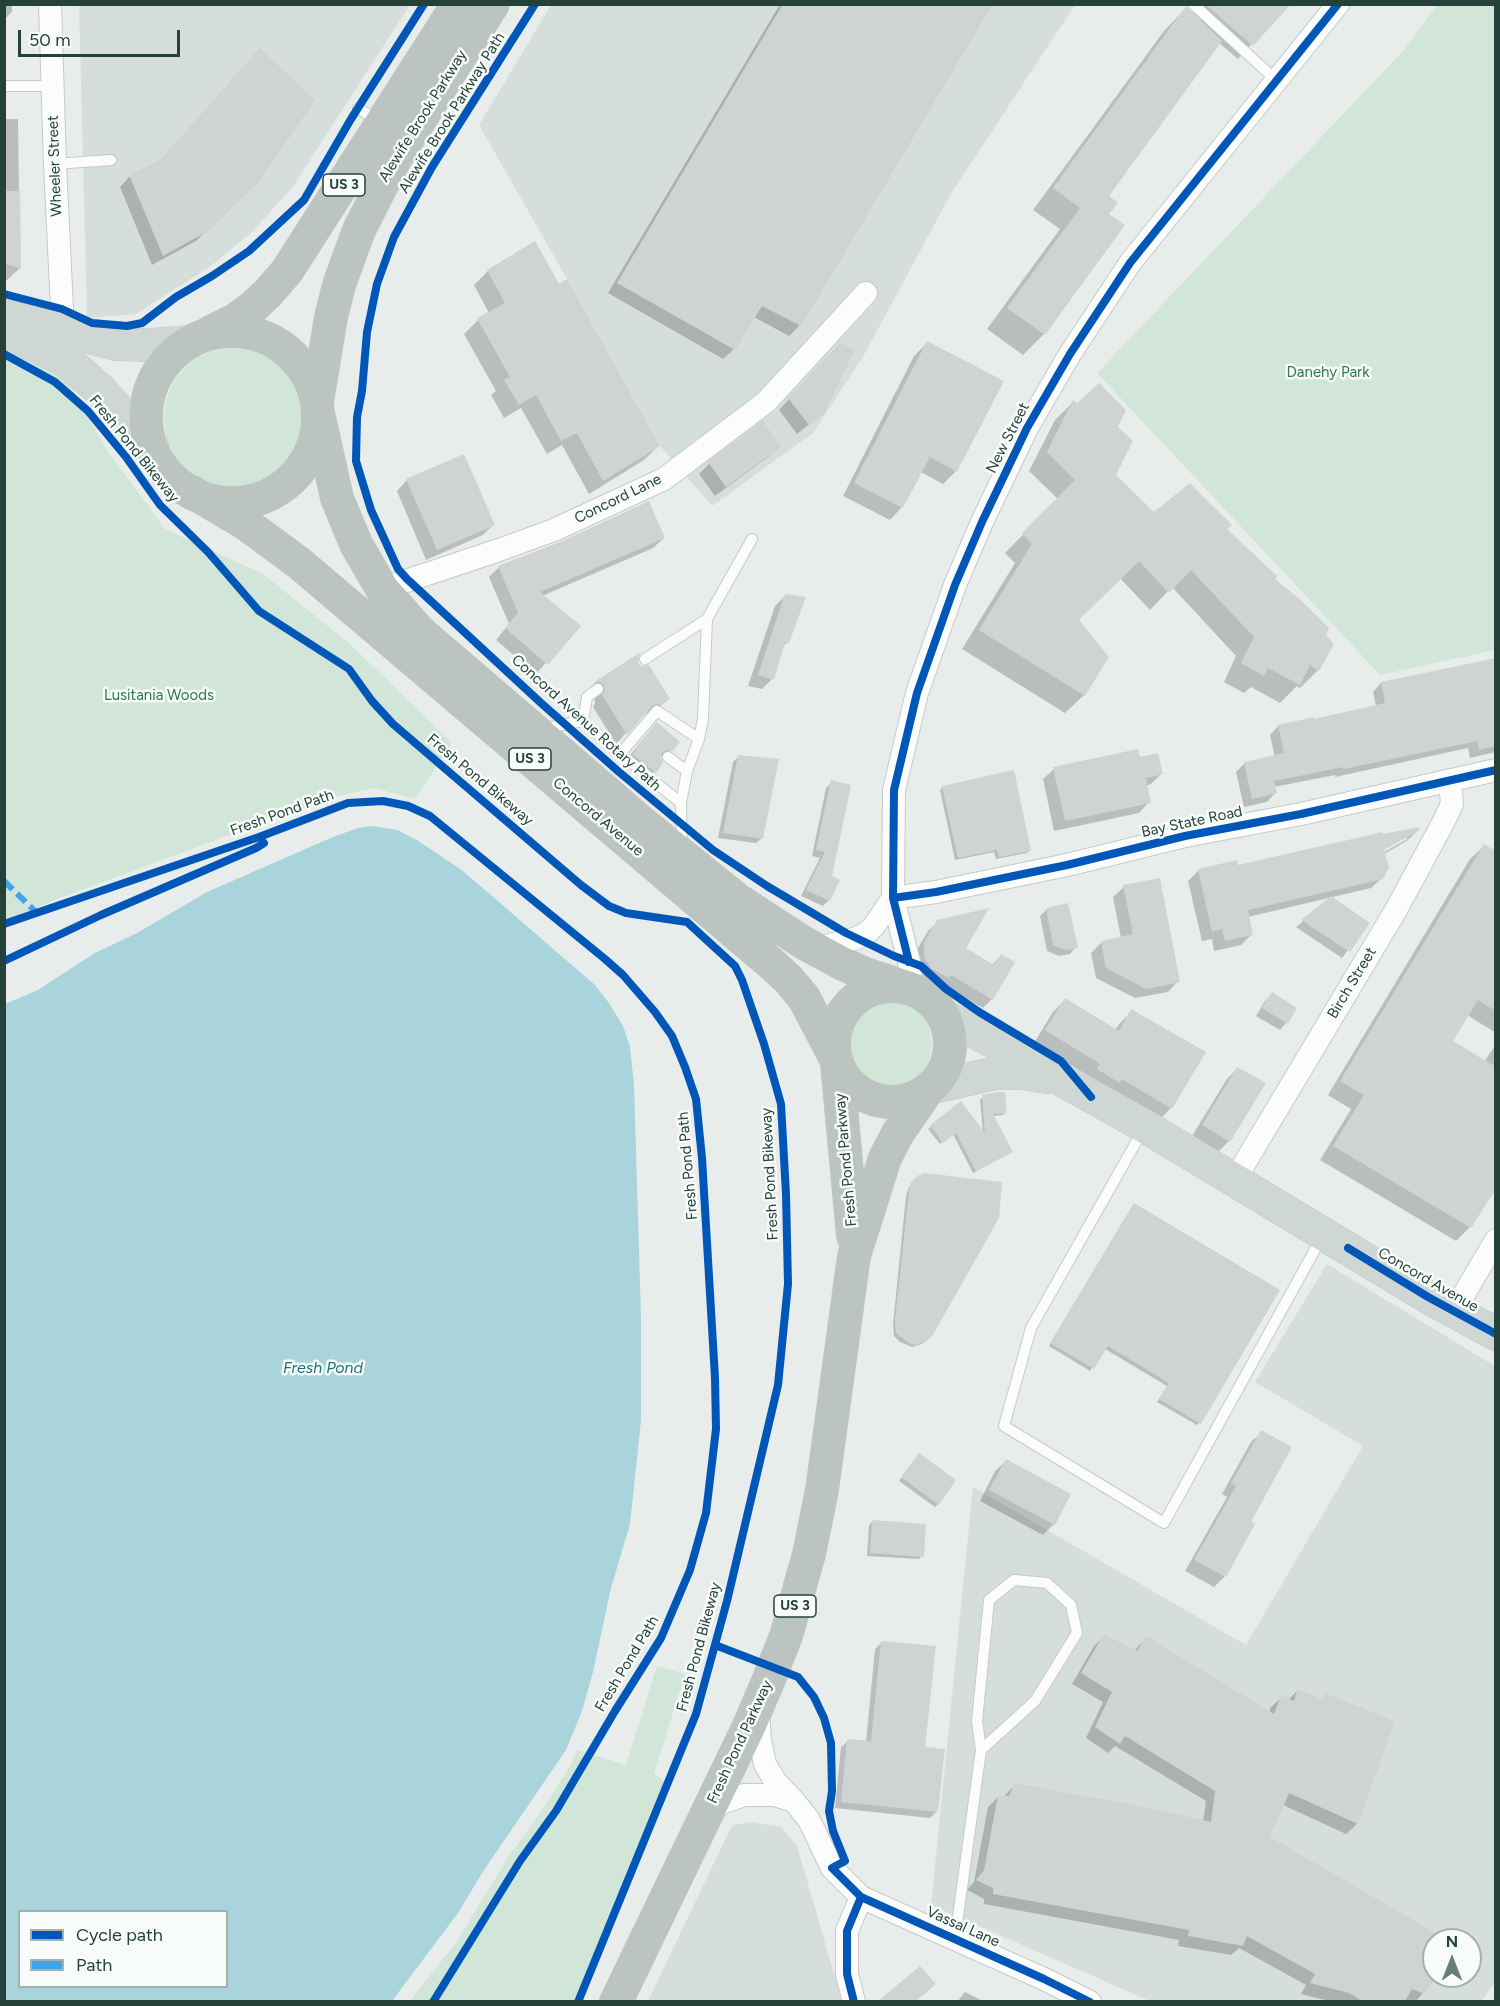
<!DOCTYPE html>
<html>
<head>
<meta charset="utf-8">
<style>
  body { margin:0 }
  #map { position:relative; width:1500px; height:2006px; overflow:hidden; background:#e8edeb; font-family:Figtree,sans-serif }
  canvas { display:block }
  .frame { position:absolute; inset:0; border:6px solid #24423a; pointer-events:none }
  .legend { position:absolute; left:18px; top:1910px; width:210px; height:78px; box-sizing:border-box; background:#f7fbf9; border:2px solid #a3b1ad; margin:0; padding:8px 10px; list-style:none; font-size:18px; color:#24423a }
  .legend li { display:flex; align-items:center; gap:12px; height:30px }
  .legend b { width:30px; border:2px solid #a3b1ad }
  .north { position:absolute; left:1422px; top:1928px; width:60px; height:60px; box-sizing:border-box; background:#f7fbf9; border:2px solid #a3b1ad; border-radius:50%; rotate:0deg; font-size:16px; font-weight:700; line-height:24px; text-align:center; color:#24423a }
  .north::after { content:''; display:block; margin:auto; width:21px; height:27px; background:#697e78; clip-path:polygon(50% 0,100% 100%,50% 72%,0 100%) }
  .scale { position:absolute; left:18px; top:30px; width:162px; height:27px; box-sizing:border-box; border:3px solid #24423a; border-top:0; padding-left:8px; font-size:18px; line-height:21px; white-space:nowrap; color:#24423a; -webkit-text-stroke:4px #f7fbf9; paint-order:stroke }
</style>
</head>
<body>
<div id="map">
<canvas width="1500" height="2006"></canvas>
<div class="frame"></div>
<ul class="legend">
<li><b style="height:8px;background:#0057b8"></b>Cycle path</li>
<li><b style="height:8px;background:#3ea4ec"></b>Path</li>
</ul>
<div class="north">N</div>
<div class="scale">50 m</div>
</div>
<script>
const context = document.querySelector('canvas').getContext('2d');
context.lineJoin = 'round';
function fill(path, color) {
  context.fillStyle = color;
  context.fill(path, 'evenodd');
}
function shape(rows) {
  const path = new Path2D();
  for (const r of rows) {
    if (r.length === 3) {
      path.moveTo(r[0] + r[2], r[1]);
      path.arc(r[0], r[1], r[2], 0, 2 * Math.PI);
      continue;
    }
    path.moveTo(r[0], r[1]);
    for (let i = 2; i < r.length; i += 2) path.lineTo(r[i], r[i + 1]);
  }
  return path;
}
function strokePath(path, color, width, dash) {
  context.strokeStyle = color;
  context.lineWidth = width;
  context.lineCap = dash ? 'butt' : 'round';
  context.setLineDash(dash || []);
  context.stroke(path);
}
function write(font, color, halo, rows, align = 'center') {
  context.font = font + ' Figtree,sans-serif';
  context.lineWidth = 5;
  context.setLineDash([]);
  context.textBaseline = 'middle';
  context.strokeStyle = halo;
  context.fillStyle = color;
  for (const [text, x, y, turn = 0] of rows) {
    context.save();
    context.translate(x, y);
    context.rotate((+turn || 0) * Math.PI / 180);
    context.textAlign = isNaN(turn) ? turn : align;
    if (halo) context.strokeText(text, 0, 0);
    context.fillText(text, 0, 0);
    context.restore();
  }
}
fill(shape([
  [79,5,410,5,292,188,252,232,211,266,136,314,87,318],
  [551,5,1075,5,952,192,864,355,813,433,712,506,660,446,567,279,479,125],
  [1327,1264,1495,1366,1496,1980,1482,2001,1150,2001,931,1905,973,1487,1246,1645,1363,1446,1255,1382],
  [1434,1940,1470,1940,1470,1976,1434,1976],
  [752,1822,781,1827,797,1846,842,2001,648,2001,732,1825]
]), '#d6dedb');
fill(shape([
  [1438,4,1495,5,1495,650,1380,675,1097,373,1404,50],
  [4,339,55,359,106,449,165,529,263,574,350,644,452,743,415,799,375,788,329,798,52,901,5,923],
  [234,418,70],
  [888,1044,44],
  [657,1666,685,1674,654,1774,668,1783,578,2001,410,2001,457,1941,509,1856,550,1799,572,1762,577,1750,626,1765]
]), '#d1e6d8');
fill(shape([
  [372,826,397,830,417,840,463,871,595,985,609,1003,623,1026,630,1047,634,1085,641,1317,641,1420,630,1524,611,1588,593,1672,582,1711,566,1750,484,1870,458,1913,392,2001,5,2001,5,1004,38,990,93,954,137,933,207,892,333,837,358,828],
  [20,1912,226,1912,226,1986,20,1986]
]), '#a9d4db');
fill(shape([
  [4,4,12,4,12,12,4,20],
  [780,4,991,4,800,325,789,336,754,317,734,349,723,359,608,293],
  [1202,4,1288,4,1238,59,1219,43,1107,196,1107,215,1123,226,1044,334,1023,355,987,329,1060,229,1033,210,1164,31,1184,10,1191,16],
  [4,119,18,119,20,268,4,283],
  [130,176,258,181,196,241,152,265,120,187],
  [488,271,558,286,658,446,644,460,589,494,562,445,547,454,521,408,504,418,491,395,496,391,464,334,478,320,489,313,474,285],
  [927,343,956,471,943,484,921,472,902,507,890,520,843,496,914,356],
  [829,356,823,413,797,434,779,410],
  [1073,402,1117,427,1114,476,1154,514,1225,529,1324,636,1318,670,1300,688,1297,686,1280,703,1251,687,1244,693,1224,682,1236,656,1172,587,1150,610,1120,578,1077,620,1084,695,1065,713,962,649,1015,563,1005,553,1058,499,1029,471,1055,420],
  [779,446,768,457,715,496,699,474,709,464],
  [407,480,493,525,483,535,426,560,397,491],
  [664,538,653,548,542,596,578,626,536,674,496,640,509,624,489,577,499,567],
  [786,595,787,642,782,648,772,679,762,689,748,686,775,606],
  [637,656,637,663,669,699,650,715,646,713,642,715,616,744,593,707,595,703,594,696,586,692,595,683],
  [1496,667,1496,752,1470,758,1468,748,1335,777,1335,775,1274,787,1275,793,1267,802,1244,807,1236,772,1245,763,1275,757,1270,735,1278,726,1313,721,1376,707,1373,692,1381,683],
  [651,731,672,750,665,757,658,755,662,763,648,779,629,756],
  [739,756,762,838,756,843,718,838,733,762],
  [1139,759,1161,774,1151,784,1146,786,1149,802,1139,813,1054,831,1043,779,1054,769],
  [832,782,830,876,838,881,828,901,823,906,801,896,820,858,812,856,826,788],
  [943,787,1030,850,1027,853,996,859,994,852,955,860,940,790],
  [1418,830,1408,840,1384,854,1382,878,1371,888,1248,917,1252,934,1241,945,1214,951,1212,939,1202,941,1188,881,1198,871,1236,867,1382,835],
  [1403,838,1409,838,1379,855,1377,852],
  [1484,846,1496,852,1496,1033,1467,1015,1451,1042,1484,1062,1496,1044,1496,1186,1470,1227,1456,1241,1320,1160,1351,1109,1328,1095,1470,859],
  [1124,887,1178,981,1168,992,1135,998,1096,978,1091,953,1102,942,1121,938,1113,897],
  [1331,898,1368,923,1342,958,1296,927],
  [1047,909,1076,947,1070,954,1059,956,1047,951,1040,916],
  [938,922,964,948,992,965,1001,956,1013,963,992,999,983,1008,941,984,939,986,924,978,915,967,915,953,928,931],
  [1272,994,1286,1023,1280,1030,1256,1016,1265,1001],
  [1065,1000,1115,1030,1120,1023,1132,1011,1171,1108,1159,1120,1086,1082,1089,1076,1034,1043,1053,1012],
  [1238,1068,1263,1084,1229,1141,1218,1152,1192,1136,1227,1079],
  [983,1097,1006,1112,1003,1115,993,1116,1011,1152,973,1173,953,1134,940,1144,928,1129,961,1103,983,1132,980,1100],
  [918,1177,932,1334,922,1344,912,1347,900,1342,894,1336,893,1324,906,1196,909,1187],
  [1131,1208,1199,1423,1197,1425,1157,1402,1167,1386,1105,1349,1090,1371,1049,1346],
  [1262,1432,1249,1522,1253,1525,1224,1577,1214,1587,1185,1571,1227,1497,1222,1494,1251,1442],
  [916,1458,938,1504,935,1507,899,1481],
  [1006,1461,1054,1524,1043,1535,980,1501,995,1471],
  [872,1522,922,1556,919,1559,867,1556,869,1525],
  [1104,1636,1134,1651,1146,1638,1269,1713,1271,1707,1282,1697,1288,1700,1297,1691,1320,1701,1393,1722,1357,1824,1346,1834,1283,1805,1268,1838,1445,1940,1434,1940,1435,1976,1423,1993,1415,2002,1333,2002,1301,1994,1306,1985,1239,1948,1231,1955,1178,1946,1179,1940,984,1904,984,1899,967,1890,974,1882,988,1807,999,1796,1004,1796,1015,1785,1203,1822,1206,1801,1115,1746,1108,1753,1086,1738,1103,1702,1072,1684,1094,1646],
  [881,1643,923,1748,937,1811,930,1818,835,1808,841,1747,848,1741,866,1742,875,1649],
  [965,1992,985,2002,957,2002]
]), '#0003');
fill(shape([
  [783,4,993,4,801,326,762,306,735,350,617,283],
  [1205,4,1291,4,1253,46],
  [1186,6,1222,41,1109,196,1118,203,1109,214,1125,225,1045,335,1007,308,1080,208,1053,188],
  [260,48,315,100,259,182,208,231,163,256,129,175,160,160],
  [4,191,20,191,21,269,4,263],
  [535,241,559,284,567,279,660,446,603,481,577,433,561,441,536,395,519,405,504,380,510,377,477,318,505,303,487,270],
  [927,341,1004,381,957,472,930,457,903,508,854,483],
  [840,343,855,349,824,414,809,425,788,398],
  [1099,383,1126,410,1118,427,1133,441,1116,475,1154,512,1190,483,1232,525,1227,529,1277,576,1275,579,1303,602,1329,628,1326,635,1334,644,1319,671,1310,665,1300,685,1268,668,1264,676,1241,663,1254,637,1191,570,1169,593,1139,561,1079,620,1109,657,1085,696,979,630,1032,544,1022,533,1075,480,1047,452,1073,400,1077,403],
  [763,421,781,447,726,487,708,462],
  [464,454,495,525,437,550,406,479],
  [649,501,665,538,540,592,581,626,548,665,505,628,518,613,498,566,560,542],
  [785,594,806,597,789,643,785,642,774,680,758,675],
  [641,652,638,659,638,663,642,666,649,665,670,699,661,705,657,704,652,706,627,735,602,695,605,691,604,685,600,682,594,682],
  [1496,658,1496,746,1479,750,1477,741,1344,769,1343,767,1274,781,1277,793,1252,799,1244,762,1284,753,1278,725,1314,717,1314,719,1385,703,1381,682],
  [657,722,680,742,673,751,668,750,662,752,661,757,663,763,656,773,632,754,636,750,635,748],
  [1138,749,1140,757,1158,753,1163,774,1146,778,1151,803,1065,821,1053,767],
  [738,755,779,759,763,839,723,833],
  [1014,770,1031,851,999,857,997,850,958,858,942,786],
  [831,780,851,785,832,876,840,880,830,901,806,890,825,852,816,850],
  [1419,827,1420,830,1384,850,1389,868,1383,879,1248,910,1253,935,1225,941,1222,929,1212,932,1198,869,1237,860,1238,865,1383,832,1383,834],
  [1484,844,1496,851,1496,1011,1478,1000,1453,1041,1496,1067,1496,1189,1471,1228,1333,1146,1364,1095,1340,1081],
  [1160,878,1180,982,1146,989,1106,968,1101,941,1133,934,1123,885],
  [1331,896,1370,923,1350,952,1301,920],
  [1068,903,1078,948,1066,950,1053,945,1046,908],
  [989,908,966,948,994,965,1001,954,1015,962,993,1000,951,975,949,978,932,969,924,957,924,942,937,920],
  [1272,992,1297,1008,1288,1024,1262,1008],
  [1065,998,1119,1031,1131,1009,1206,1052,1172,1109,1122,1079,1120,1083,1097,1069,1100,1064,1045,1030],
  [1237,1067,1266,1083,1230,1142,1202,1125],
  [998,1092,1005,1092,1007,1113,993,1114,1013,1152,976,1171,956,1133,943,1143,930,1125,961,1101,985,1133,982,1095],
  [924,1173,1002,1182,999,1218,933,1335,927,1341,916,1345,909,1343,896,1333,895,1320,909,1192,911,1182,917,1176],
  [1134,1203,1280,1290,1201,1424,1159,1399,1169,1383,1108,1346,1094,1369,1050,1343],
  [1261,1430,1292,1447,1251,1522,1255,1524,1226,1577,1194,1560,1236,1486,1231,1483],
  [919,1453,956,1480,939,1505,901,1477],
  [1006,1459,1071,1494,1055,1525,989,1490],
  [872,1520,926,1524,924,1557,870,1553],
  [1104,1634,1137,1651,1146,1636,1274,1714,1281,1695,1294,1701,1297,1689,1321,1699,1325,1693,1395,1721,1358,1824,1289,1793,1270,1837,1434,1932,1434,1980,1425,1994,1412,1989,1405,2001,1362,2001,1349,1993,1310,1983,1315,1974,1247,1936,1243,1946,1188,1936,1189,1930,993,1894,993,1888,976,1880,984,1870,998,1795,1009,1796,1014,1783,1145,1807,1211,1822,1215,1791,1125,1736,1120,1744,1095,1727,1112,1692,1081,1673],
  [881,1641,936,1646,925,1747,945,1749,938,1812,841,1802,847,1739,871,1741],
  [920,1966,936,1984,916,2001,878,2001]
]), '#cfd4d2');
const lane = shape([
  [1193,4,1276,80],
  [4,86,53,86],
  [358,108,378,121],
  [55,164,111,160],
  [645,659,707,619],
  [583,721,587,697,598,689],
  [541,729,583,721,620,754,657,711,699,739],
  [620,754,681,803],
  [668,757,687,771],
  [682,847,681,803,687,771,699,739,703,719,707,619,752,539],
  [1143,1130,1031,1328,1004,1426,1164,1523,1322,1237],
  [955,1938,981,1750,977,1721,989,1600,1014,1580,1047,1583,1071,1605,1077,1633,1035,1701,981,1750]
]);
const street = shape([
  [50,4,55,164,62,309,60,328],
  [382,589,499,550,554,530,664,479,766,402,866,293],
  [893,898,936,892,1067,865,1185,836,1301,814,1496,770],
  [815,949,857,938,868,932,874,926,893,898],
  [912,989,909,962,893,898,894,790,917,693,955,585,982,522,1027,428,1070,354,1130,263,1338,4],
  [1234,1181,1396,910,1443,823,1452,804,1450,780],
  [1454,1311,1496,1240],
  [758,1712,760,1740,765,1764,775,1781,794,1801,809,1820,832,1868,861,1897,1044,1979,1090,2002],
  [707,1813,724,1802,744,1795,775,1795,794,1801],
  [854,2002,847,1974,847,1931,861,1897]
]);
const primary = shape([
  [4,314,116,344,150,345,191,342],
  [4,331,62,358,73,366,101,391,152,446],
  [942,1015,994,1042,1146,1127,1428,1297,1496,1334],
  [929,1088,996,1073,1022,1073,1048,1077]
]);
const highway = shape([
  [232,417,86],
  [209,333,235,320,253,307,268,293,287,271,458,4],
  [317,402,331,317,339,285,359,230,394,161,493,4],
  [318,413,337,498,356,544,382,589,420,632,640,821,738,900,804,943,841,963,865,974,908,988],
  [192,492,246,524,299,563,774,966,789,980,804,998,835,1057],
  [892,1044,58],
  [837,1064,853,1236],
  [616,2002,749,1726,769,1679,786,1636,809,1554,822,1490,854,1256,885,1158,898,1133,929,1088]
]);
strokePath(lane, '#c5cac8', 12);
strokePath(street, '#c5cac8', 24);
strokePath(primary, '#c3ccc9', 34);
strokePath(highway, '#c3ccc9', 34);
strokePath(lane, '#fcfcfc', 10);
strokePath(street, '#fcfcfc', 22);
strokePath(primary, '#cfd7d5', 33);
strokePath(highway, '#bcc4c2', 33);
strokePath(shape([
  [4,881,38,914]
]), '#3ea4ec', 6, [12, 6]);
strokePath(shape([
  [535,4,432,167,394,237,377,284,367,332,362,391,357,417,356,461,371,510,398,569,407,579,541,703,619,772,713,850,767,886,846,933,894,956,921,966,946,989,979,1012,1061,1061,1091,1097],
  [4,294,62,309,92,323,127,326,142,323,176,297,212,276,249,251,304,200,351,119,424,4],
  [4,354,55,382,88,411,126,457,160,505,208,552,259,611,349,669,372,701,393,724,581,885,609,906,626,913,687,922,735,966,742,980,764,1044,781,1104,786,1194,788,1284,778,1385,727,1601,696,1714,578,2002],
  [893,898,936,892,1067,865,1185,836,1301,814,1496,770],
  [4,924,259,837,348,803,383,801,408,806,430,816,605,959,623,975,655,1012,672,1036,685,1067,696,1099,702,1158,715,1378,716,1429,706,1513,690,1570,661,1638,615,1711,556,1811,520,1861,433,2002],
  [4,961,101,915,256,848,264,843],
  [909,962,893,898,894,790,917,693,955,585,982,522,1027,428,1070,354,1130,263,1338,4],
  [1348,1248,1428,1297,1496,1334],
  [715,1645,798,1677,814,1697,824,1718,831,1743,832,1791,829,1811,833,1831,845,1861,832,1868,861,1897,1044,1979,1090,2002],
  [854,2002,847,1974,847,1931,861,1897]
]), '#0057b8', 8);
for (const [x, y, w] of [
  [344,185,42],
  [530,759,42],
  [795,1606,42]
]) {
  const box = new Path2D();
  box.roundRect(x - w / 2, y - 11, w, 22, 4.5);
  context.fillStyle = '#f7fbf9';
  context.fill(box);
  strokePath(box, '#24423a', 1.5);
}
write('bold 14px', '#24423a', null, [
  ["US 3",344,185],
  ["US 3",530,759],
  ["US 3",795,1606]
]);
write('15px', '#24423a', '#f7fbf9', [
  ["Alewife Brook Parkway Path",452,113,-58],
  ["Alewife Brook Parkway",423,116,-58],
  ["Wheeler Street",55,166,-92],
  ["New Street",1008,438,-63],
  ["Fresh Pond Bikeway",134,449,51],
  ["Concord Lane",618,499,-26],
  ["Concord Avenue Rotary Path",586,723,42],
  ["Fresh Pond Bikeway",480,780,40],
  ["Fresh Pond Path",282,813,-20],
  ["Concord Avenue",598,817,40],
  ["Bay State Road",1192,822,-12],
  ["Birch Street",1352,983,-59],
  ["Fresh Pond Parkway",846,1160,-95],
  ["Fresh Pond Path",688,1166,-95],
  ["Fresh Pond Bikeway",770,1174,-93],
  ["Concord Avenue",1428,1280,30],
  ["Fresh Pond Bikeway",699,1647,-75],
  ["Fresh Pond Path",627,1664,-59],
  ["Fresh Pond Parkway",740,1742,-65],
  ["Vassal Lane",963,1927,24]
]);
write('15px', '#2d7a4b', '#f7fbf9', [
  ["Danehy Park",1328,373],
  ["Lusitania Woods",159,696]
]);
write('italic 16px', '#1c6f80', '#f7fbf9', [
  ["Fresh Pond",323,1368]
]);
</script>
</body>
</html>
